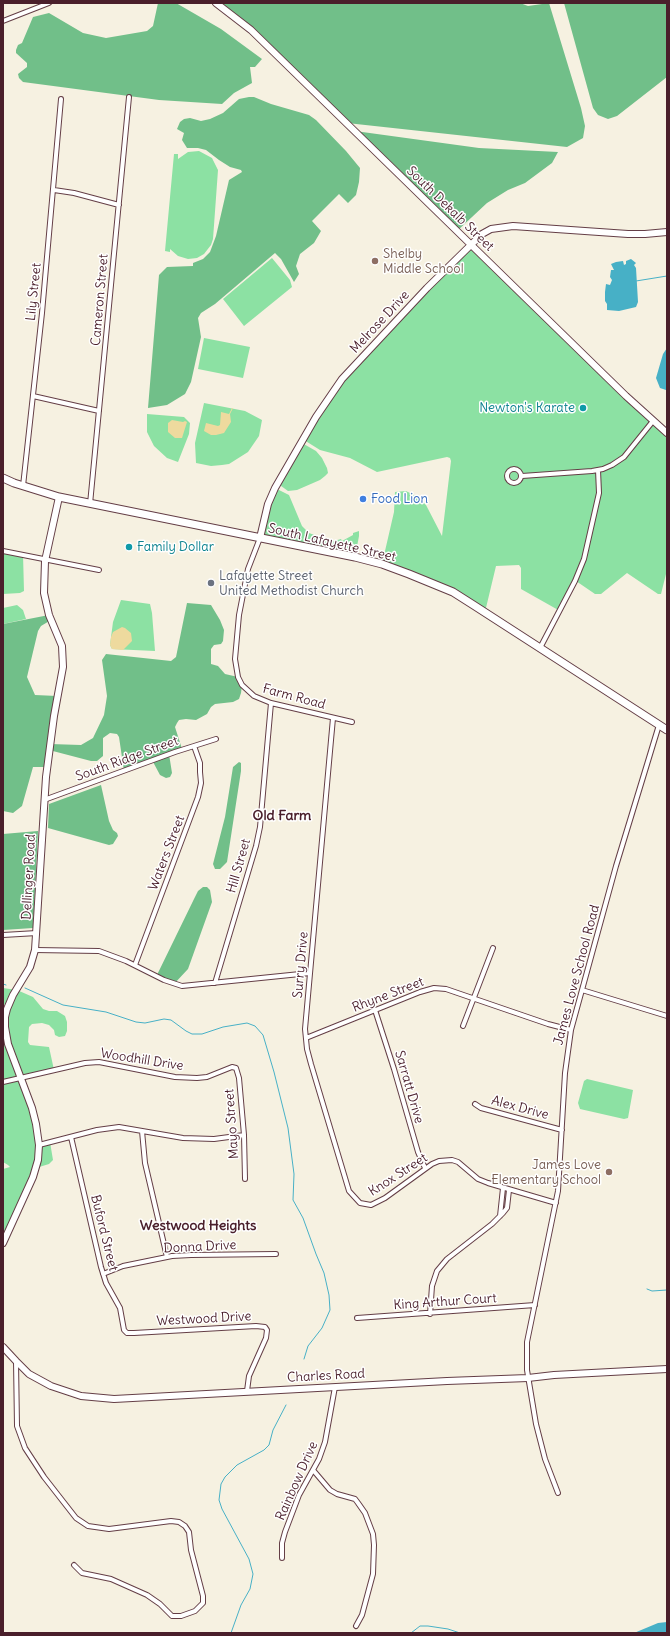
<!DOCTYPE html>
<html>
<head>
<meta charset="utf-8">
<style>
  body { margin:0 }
  #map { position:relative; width:670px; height:1636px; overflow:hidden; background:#f6f1e1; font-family:Delius,sans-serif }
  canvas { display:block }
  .frame { position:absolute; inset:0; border:4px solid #4a1f2b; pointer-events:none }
</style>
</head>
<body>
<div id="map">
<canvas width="670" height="1636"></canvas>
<div class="frame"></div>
</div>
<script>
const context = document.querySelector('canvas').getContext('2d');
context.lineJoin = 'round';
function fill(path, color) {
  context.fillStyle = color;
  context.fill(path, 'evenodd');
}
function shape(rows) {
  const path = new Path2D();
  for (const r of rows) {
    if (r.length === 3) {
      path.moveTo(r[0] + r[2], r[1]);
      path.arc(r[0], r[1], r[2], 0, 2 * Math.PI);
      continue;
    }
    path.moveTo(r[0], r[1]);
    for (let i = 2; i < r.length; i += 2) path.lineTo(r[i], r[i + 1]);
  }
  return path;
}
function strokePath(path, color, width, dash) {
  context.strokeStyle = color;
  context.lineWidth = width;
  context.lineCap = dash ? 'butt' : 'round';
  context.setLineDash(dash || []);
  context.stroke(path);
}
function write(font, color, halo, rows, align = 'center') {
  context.font = font + ' Delius,sans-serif';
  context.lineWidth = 3;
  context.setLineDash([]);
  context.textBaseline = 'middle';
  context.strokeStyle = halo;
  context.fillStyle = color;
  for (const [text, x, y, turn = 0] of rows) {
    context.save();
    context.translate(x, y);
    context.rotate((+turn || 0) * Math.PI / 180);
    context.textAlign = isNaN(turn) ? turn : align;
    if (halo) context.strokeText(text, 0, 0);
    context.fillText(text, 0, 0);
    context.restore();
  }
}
fill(shape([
  [199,151,212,158,218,170,213,239,211,245,204,254,197,258,188,259,178,256,170,249,170,252,165,251,174,154,178,154,178,159,188,152],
  [470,244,667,433,667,570,661,594,658,594,627,573,601,594,595,594,576,581,560,611,521,589,521,568,519,565,496,566,485,612,475,606,382,564,394,512,395,492,406,491,418,497,426,505,442,536,451,461,450,458,447,457,377,472,350,458,320,450,304,440,328,398],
  [272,258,290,280,292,287,244,326,223,299],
  [204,338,250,347,243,378,198,369],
  [204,403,245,411,262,420,259,436,248,452,229,464,222,465,211,466,196,463,195,443],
  [147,414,184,417,190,423,189,434,178,462,167,458,154,446,147,432],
  [302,443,316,451,322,458,327,468,328,473,325,476,320,480,297,490,288,491,277,483],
  [275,488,289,495,302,526,309,533,328,540,334,541,341,539,342,541,353,535,353,533,359,531,359,536,355,557,260,538],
  [3,551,23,554,24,591,20,593,3,594],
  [121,600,150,604,152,613,155,651,112,649,110,645,113,622],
  [17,605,23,610,26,619,3,624,3,608],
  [3,988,17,990,33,997,43,1009,49,1011,57,1011,65,1016,67,1022,67,1031,65,1036,59,1037,55,1035,54,1030,49,1025,42,1023,32,1024,29,1027,28,1042,30,1045,49,1047,54,1070,21,1077,39,1145,50,1142,53,1160,49,1164,36,1168,3,1243,3,1169,10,1167,8,1165,3,1162,4,1119,3,1115,3,1027,8,1006,3,1004],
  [587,1079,633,1090,628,1118,624,1119,580,1109,578,1103,584,1081]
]), '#8ce1a3');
fill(shape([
  [158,3,176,3,221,29,262,59,255,67,250,67,252,83,234,93,222,104,159,100,23,82,19,78,18,74,27,67,27,63,16,53,16,50,18,45,22,43,33,17,49,13,83,33,106,38,147,31,153,26],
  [216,3,520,3,528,6,549,3,581,108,585,126,583,138,567,147,347,123,295,72],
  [564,3,667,3,667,77,617,116,608,119,598,115,593,108],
  [249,97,254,97,271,104,309,115,316,120,346,151,360,168,359,182,356,195,348,203,339,194,312,221,321,231,314,243,300,254,296,266,299,274,294,282,281,259,275,253,215,304,201,313,198,318,201,337,191,382,185,394,167,405,148,408,159,275,167,267,193,266,193,263,203,259,210,252,216,236,229,180,242,172,241,170,230,167,219,160,206,150,198,148,187,148,182,140,184,133,177,129,180,122,184,119,190,118,201,121,210,119,223,113,239,99],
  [355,131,479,148,558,152,552,163,525,183,508,190,487,203,457,231],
  [187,603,211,605,220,620,224,630,223,641,221,644,214,645,211,649,211,664,218,666,225,674,238,677,242,685,241,693,239,699,233,702,215,704,211,707,207,714,196,720,186,719,179,720,177,723,175,727,182,749,169,754,172,773,170,777,166,778,160,775,152,760,124,771,119,737,117,734,110,733,103,738,103,756,97,761,91,761,49,750,47,767,33,767,22,806,13,813,3,811,3,624,49,615,51,620,41,626,38,631,27,677,35,695,57,696,50,744,81,745,93,738,104,715,107,696,102,660,106,654,171,661,176,657],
  [239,762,241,763,241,771,227,862,220,869,215,869,213,864,225,817,233,767],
  [101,785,109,821,113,830,117,833,118,836,113,844,109,845,48,828,49,804],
  [38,831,33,928,3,930,3,834],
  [203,887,207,887,210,890,212,902,188,969,174,984,156,977,194,899,198,891]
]), '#71bf89');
fill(shape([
  [232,408,233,408,230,414,231,422,224,433,216,435,211,435,204,431,206,423,218,426,220,425,221,412,229,414],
  [172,420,183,422,185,421,187,422,182,438,175,438,168,432,168,423],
  [122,627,125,628,131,633,132,641,123,650,112,649,110,645,111,637,113,632]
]), '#eeda9e');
fill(shape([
  [631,259,636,263,634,265,636,268,638,302,636,307,619,311,607,310,607,304,605,301,605,292,606,284,610,285,612,280,610,277,611,270,614,270,611,264,616,262,623,261,624,265,626,264,626,261],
  [667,348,667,390,666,390,660,388,656,378,663,354],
  [667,1622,667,1633,634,1633,658,1623]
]), '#47b0c6');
strokePath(shape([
  [636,281,667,276],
  [3,984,6,985],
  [25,988,63,1005,106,1012,136,1022,145,1023,164,1019,171,1020,186,1031,192,1034,202,1034,223,1027,247,1023,255,1026,263,1035,274,1072,288,1128,294,1174,293,1200,303,1218,316,1254,324,1273,329,1295,330,1310,322,1328,308,1346,304,1359],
  [647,1289,652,1291,667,1290],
  [231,1633,241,1605,250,1589,253,1574,249,1559,222,1509,219,1500,221,1484,225,1477,237,1465,264,1450,269,1445,273,1430,286,1405],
  [411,1633,420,1626,428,1626,448,1629,460,1633]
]), '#47b0c6', 1);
const street = shape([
  [3,21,49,3],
  [54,190,74,193,119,205],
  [33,396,99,411],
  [514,476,7],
  [522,476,592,471,603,469,612,465,624,457,653,421],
  [23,486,42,313,61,99],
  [90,504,129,97],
  [260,538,248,569,239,615,235,659,238,677,242,685,254,696,271,703,352,722],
  [3,551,99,570],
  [540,648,575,581,584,559,599,493,598,470],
  [333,718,305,1029,307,1049,311,1064,349,1191,360,1203,371,1205,385,1198,432,1164,439,1161,452,1160,458,1162,478,1179,488,1183,556,1203],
  [44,800,175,752,216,739],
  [3,935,37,933],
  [35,950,99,951,126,961,164,980,182,986,310,973],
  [135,965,198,797,201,783,200,772,200,763,194,746],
  [215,983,256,846,260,827,271,703],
  [582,990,667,1016],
  [375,1010,394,1069,418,1152,425,1168],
  [463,1026,493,948],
  [306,1038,420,992,434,988,446,989,548,1024,571,1030],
  [3,1082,85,1063,99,1062,175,1077,197,1078,207,1077,232,1067,236,1068,239,1078,244,1135,245,1179],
  [475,1104,481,1108,562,1130],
  [142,1131,145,1163,167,1257],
  [71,1137,101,1267,106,1283,120,1308,124,1330,127,1333,134,1333,256,1326,265,1327,267,1330,266,1338,249,1376,247,1391],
  [39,1145,97,1130,119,1127,183,1138,214,1139,244,1135],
  [500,1216,503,1188],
  [103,1274,123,1266,172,1256,191,1255,276,1254],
  [430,1314,432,1286,437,1271,447,1259,492,1224,503,1213,507,1208,509,1190],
  [357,1318,535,1305],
  [16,1361,17,1426,25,1448,44,1477,76,1518,88,1526,109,1529,171,1521,179,1522,185,1526,189,1532,191,1550,203,1596,203,1603,195,1611,181,1616,172,1616,160,1604,147,1595,111,1579,82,1573,74,1565],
  [313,1470,330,1490,337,1494,355,1499,358,1503,365,1513,373,1534,374,1545,373,1574,362,1615,356,1626],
  [558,1493,545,1459,536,1424,527,1370,527,1342,558,1191,565,1073,571,1030,616,866,659,725],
  [282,1558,282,1543,285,1532,299,1495,319,1459,325,1442,335,1387]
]);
const secondary = shape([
  [216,3,251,30,626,396,667,433],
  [260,538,268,504,275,488,316,417,342,379,427,288,482,234,491,229,513,226,628,234,645,234,667,232],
  [3,1243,33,1177,38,1160,39,1145,36,1124,32,1108,8,1044,5,1027,5,1017,7,1009,13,995,30,967,35,950,46,777,54,716,63,667,62,646,49,615,44,593,45,561,59,497],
  [3,1347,16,1361,29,1374,51,1386,81,1396,114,1399,447,1381,528,1378,554,1375,667,1369]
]);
const primary = shape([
  [3,478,14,483,59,497,355,557,382,564,409,574,453,592,475,606,667,730]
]);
strokePath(street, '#643e46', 6);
strokePath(secondary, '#643e46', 8);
strokePath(primary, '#643e46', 9);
strokePath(street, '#fff', 4);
strokePath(secondary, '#fff', 6);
strokePath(primary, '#fff', 7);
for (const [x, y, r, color] of [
  [375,261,4,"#8d6e63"],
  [583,408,4,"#0f9aa8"],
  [363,499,4,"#3f7fe0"],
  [129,547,4,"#0f9aa8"],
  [211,583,4,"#6b7280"],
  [609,1172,4,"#8d6e63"]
]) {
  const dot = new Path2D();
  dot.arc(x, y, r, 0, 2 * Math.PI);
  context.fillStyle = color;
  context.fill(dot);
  strokePath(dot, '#fff', 1.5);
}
write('13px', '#4a1f2b', '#fff', [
  ["South Dekalb Street",450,209,44],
  ["Lily Street",34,292,-84],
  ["Cameron Street",100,300,-85],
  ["Melrose Drive",380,322,-47],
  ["South Lafayette Street",332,543,13],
  ["Farm Road",294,697,15],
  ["South Ridge Street",127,759,-20],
  ["Waters Street",167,853,-69],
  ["Hill Street",239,866,-74],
  ["Dellinger Road",29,877,-87],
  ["Surry Drive",301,965,-85],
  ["James Love School Road",577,975,-75],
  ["Rhyne Street",388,995,-21],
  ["Woodhill Drive",142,1060,9],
  ["Sarratt Drive",409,1087,74],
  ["Alex Drive",520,1108,15],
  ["Mayo Street",232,1124,-94],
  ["Knox Street",398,1175,-33],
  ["Buford Street",104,1233,76],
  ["Donna Drive",200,1247,-3],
  ["King Arthur Court",445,1302,-4],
  ["Westwood Drive",204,1319,-3],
  ["Charles Road",326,1376,-3],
  ["Rainbow Drive",297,1481,-66]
]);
write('13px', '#785e54', '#fff', [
  ["Shelby",383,254],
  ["Middle School",383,269],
  ["James Love",601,1165,"right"],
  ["Elementary School",601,1180,"right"]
], 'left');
write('13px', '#0d838f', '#fff', [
  ["Newton's Karate",575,408],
  ["Family Dollar",137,547,"left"]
], 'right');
write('13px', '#366cbe', '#fff', [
  ["Food Lion",371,499]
], 'left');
write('13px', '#5b616d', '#fff', [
  ["Lafayette Street",219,576],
  ["United Methodist Church",219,591]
], 'left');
write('bold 14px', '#4a1f2b', '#fff', [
  ["Old Farm",282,816],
  ["Westwood Heights",198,1226]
]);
</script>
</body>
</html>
